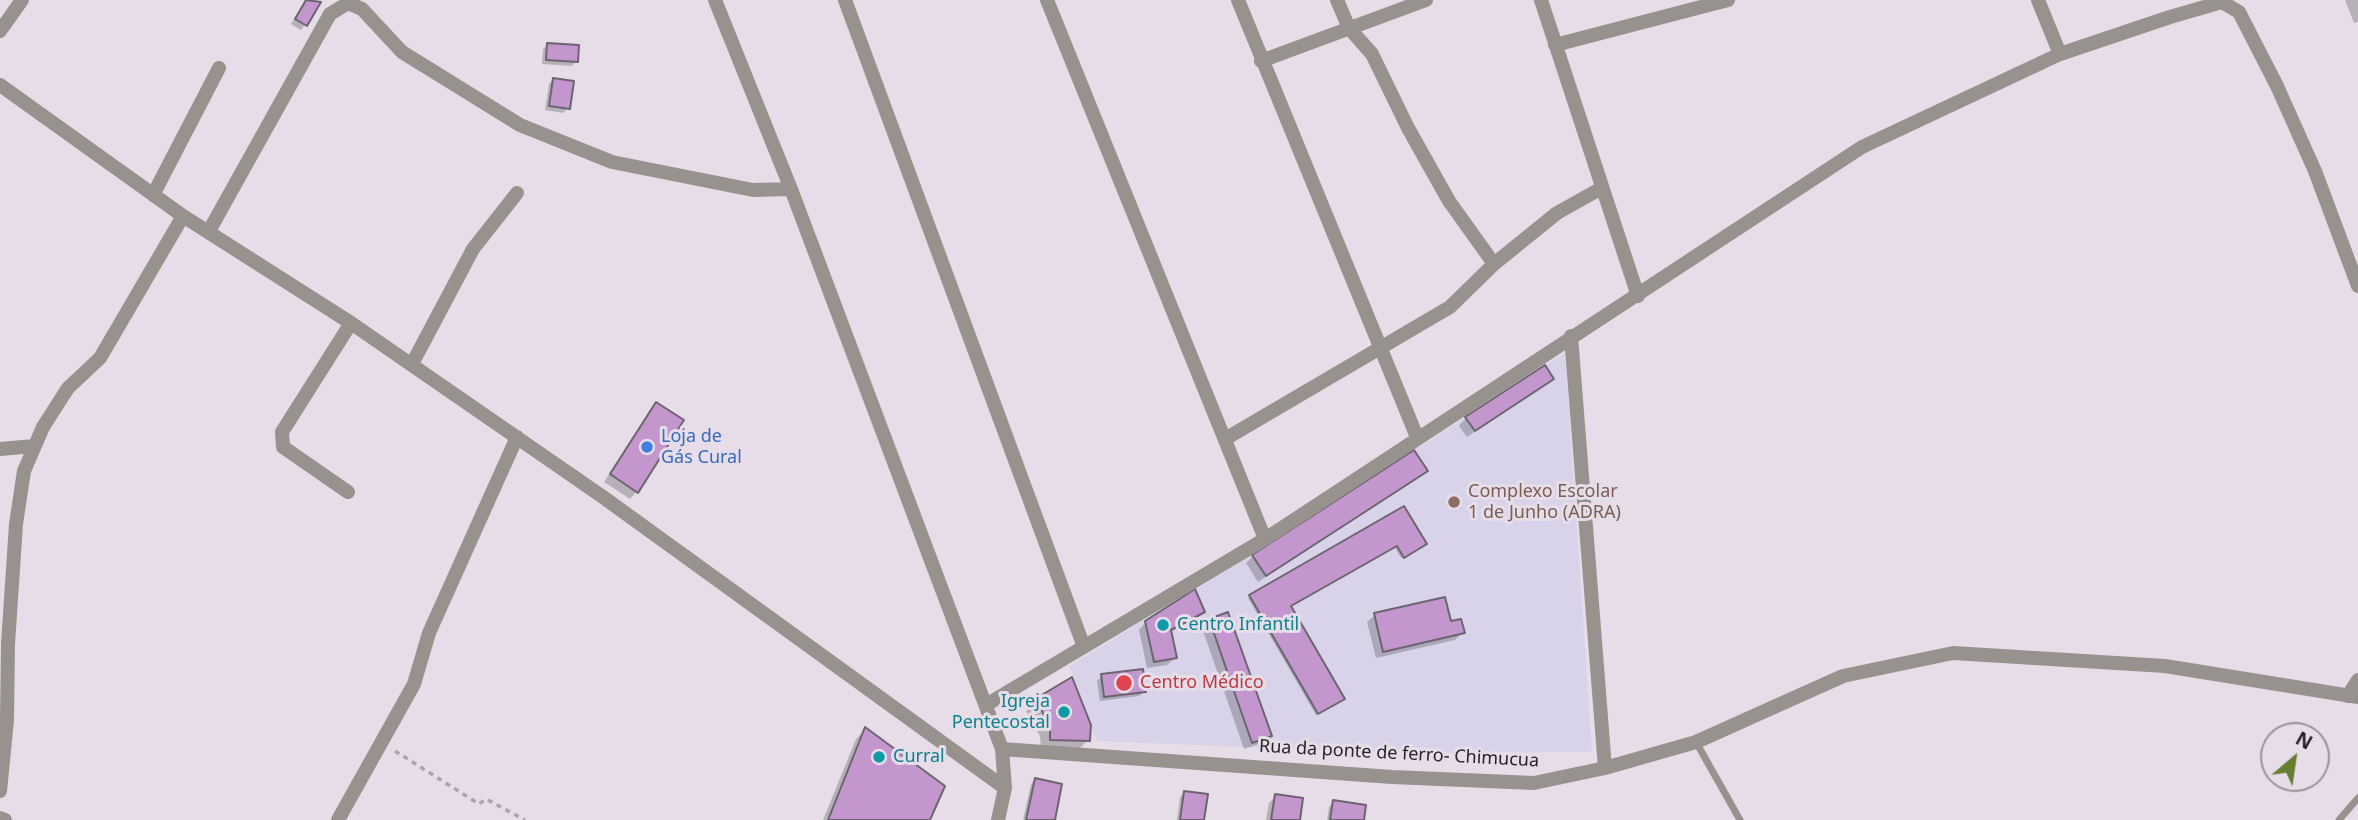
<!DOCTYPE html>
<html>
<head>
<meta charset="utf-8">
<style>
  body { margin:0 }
  #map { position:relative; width:2358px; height:820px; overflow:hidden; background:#e6dde8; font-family:"Noto Sans",sans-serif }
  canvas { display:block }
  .north { position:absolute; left:2260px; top:722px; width:70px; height:70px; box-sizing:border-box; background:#e6dde8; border:2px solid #9a939b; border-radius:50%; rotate:29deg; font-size:19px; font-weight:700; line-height:28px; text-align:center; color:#272328 }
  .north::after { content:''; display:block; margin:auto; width:24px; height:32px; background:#687f30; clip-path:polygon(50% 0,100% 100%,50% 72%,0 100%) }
</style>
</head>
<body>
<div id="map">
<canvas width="2358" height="820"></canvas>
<div class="north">N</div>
</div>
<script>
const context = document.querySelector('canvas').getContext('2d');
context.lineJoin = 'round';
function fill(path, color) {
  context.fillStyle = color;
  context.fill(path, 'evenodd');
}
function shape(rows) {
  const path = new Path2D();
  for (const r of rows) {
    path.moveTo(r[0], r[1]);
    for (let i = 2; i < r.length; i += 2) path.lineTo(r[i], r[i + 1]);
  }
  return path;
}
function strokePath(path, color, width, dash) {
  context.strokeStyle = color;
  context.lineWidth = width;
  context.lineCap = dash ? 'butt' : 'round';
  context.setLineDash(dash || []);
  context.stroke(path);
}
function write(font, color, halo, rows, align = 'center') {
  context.font = font + ' "Noto Sans",sans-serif';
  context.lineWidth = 6;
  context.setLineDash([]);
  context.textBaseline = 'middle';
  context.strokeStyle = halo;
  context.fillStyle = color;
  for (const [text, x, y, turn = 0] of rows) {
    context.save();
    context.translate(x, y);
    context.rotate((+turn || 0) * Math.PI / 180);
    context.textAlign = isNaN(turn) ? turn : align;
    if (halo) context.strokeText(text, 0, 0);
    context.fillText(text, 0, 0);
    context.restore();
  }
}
fill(shape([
  [1565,353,1592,752,1394,753,1097,741,1069,666,1252,555]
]), '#d8d3e9');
fill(shape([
  [306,0,319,3,301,30,291,24],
  [2345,0,2358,0,2358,22,2354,23],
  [548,45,576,61,572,66,542,64,543,49],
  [554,79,568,108,563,113,545,110,549,84],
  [1552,379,1467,437,1459,426,1466,418],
  [656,404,637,491,630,499,604,482],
  [1426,471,1258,582,1246,563,1253,556],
  [1404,508,1423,546,1401,558,1394,546,1289,607,1341,700,1316,715,1248,598],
  [1202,611,1169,633,1175,658,1167,665,1147,668,1139,630,1146,622],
  [1375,615,1450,623,1463,632,1455,640,1376,658,1367,622],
  [1210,620,1270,736,1262,743,1244,749,1202,628],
  [1102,676,1144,691,1139,696,1100,701,1097,681],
  [1036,701,1088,740,1078,750,1041,749,1040,736,1026,711],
  [865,730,928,820,823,820,856,739],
  [1035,780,1053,820,1023,820,1031,784],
  [1185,792,1202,820,1177,820,1180,797],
  [1276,796,1298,820,1266,820,1269,803],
  [1334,802,1362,820,1327,820,1329,807]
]), '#0003');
const building = shape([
  [306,0,321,2,307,26,295,19,306,0],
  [547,43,579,45,578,62,546,60,547,43],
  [553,78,574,81,570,109,549,106,553,78],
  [1545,365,1554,379,1475,431,1465,417,1545,365],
  [656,402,684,420,638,493,610,474,656,402],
  [1414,450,1428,471,1266,576,1252,555,1414,450],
  [1404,506,1427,544,1404,558,1397,546,1291,606,1345,699,1318,714,1249,595,1404,506],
  [1195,589,1205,612,1171,630,1177,658,1154,662,1145,621,1195,589],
  [1445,597,1451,621,1461,619,1465,633,1383,652,1374,613,1445,597],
  [1228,612,1272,736,1252,743,1209,619,1228,612],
  [1143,669,1146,692,1104,697,1101,674,1143,669],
  [1072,677,1091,725,1090,741,1050,740,1050,725,1035,699,1072,677],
  [865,727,945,786,930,820,828,820,865,727],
  [1035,778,1062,784,1055,820,1026,820,1035,778],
  [1184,791,1208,794,1204,820,1180,820,1184,791],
  [1275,794,1303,798,1300,820,1271,820,1275,794],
  [1333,800,1366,805,1364,820,1330,820,1333,800]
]);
fill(building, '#c396cd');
strokePath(building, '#6c646e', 2);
strokePath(shape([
  [395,751,479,804,486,799,525,820]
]), '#aca4ad', 3.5, [5, 5]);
strokePath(shape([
  [1696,742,1740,820],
  [2339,820,2358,798]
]), '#97928e', 7);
strokePath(shape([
  [715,0,791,189,1002,749,1005,788,998,820],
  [845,0,1084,647],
  [1047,0,1265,539],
  [1238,0,1417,437],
  [1337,0,1349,28,1372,54,1408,128,1449,201,1494,264],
  [1541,0,1638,296],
  [2038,0,2060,54],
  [0,31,22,0],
  [1555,45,1728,0],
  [1261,61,1426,0],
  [0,85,183,216,351,323,603,497,1005,788],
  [153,195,219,68],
  [209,231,330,14,348,3,362,9,402,52,520,125,612,162,753,190,791,189],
  [1571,336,1605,768],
  [412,364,473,249,517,193],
  [1225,439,1450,307,1494,264,1557,213,1600,189],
  [0,449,34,446],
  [348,492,283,447,282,432,351,323],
  [2348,696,2358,680],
  [986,705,1265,539,1862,147,2060,54,2170,17,2222,2,2239,12,2277,86,2315,171,2358,286],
  [1002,749,1392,777,1534,783,1605,768,1696,742,1843,676,1953,653,2165,666,2358,697],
  [0,791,7,720,8,644,16,524,24,471,43,427,68,388,100,358,183,216],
  [0,818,5,820],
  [338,820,414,684,429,633,517,437]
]), '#97928e', 14);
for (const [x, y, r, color] of [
  [647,447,7,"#3f7fe0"],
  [1454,502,7,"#8d6e63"],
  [1163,625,7,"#0f9aa8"],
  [1124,683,9,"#e0444e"],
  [1064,712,7,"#0f9aa8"],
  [879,757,7,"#0f9aa8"]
]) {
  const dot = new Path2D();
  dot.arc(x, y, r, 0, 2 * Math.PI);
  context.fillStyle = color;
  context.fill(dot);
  strokePath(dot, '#e6dde8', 2.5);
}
write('18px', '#366cbe', '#e6dde8', [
  ["Loja de",661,437],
  ["Gás Cural",661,458]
], 'left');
write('18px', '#785e54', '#e6dde8', [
  ["Complexo Escolar",1468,492],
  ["1 de Junho (ADRA)",1468,513]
], 'left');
write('18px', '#0d838f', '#e6dde8', [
  ["Centro Infantil",1177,625],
  ["Igreja",1050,702,"right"],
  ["Pentecostal",1050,723,"right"],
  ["Curral",893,757]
], 'left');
write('18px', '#be3a42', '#e6dde8', [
  ["Centro Médico",1140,683]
], 'left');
write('18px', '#272328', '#e6dde8', [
  ["Rua da ponte de ferro- Chimucua",1399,754,3]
]);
</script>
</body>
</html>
